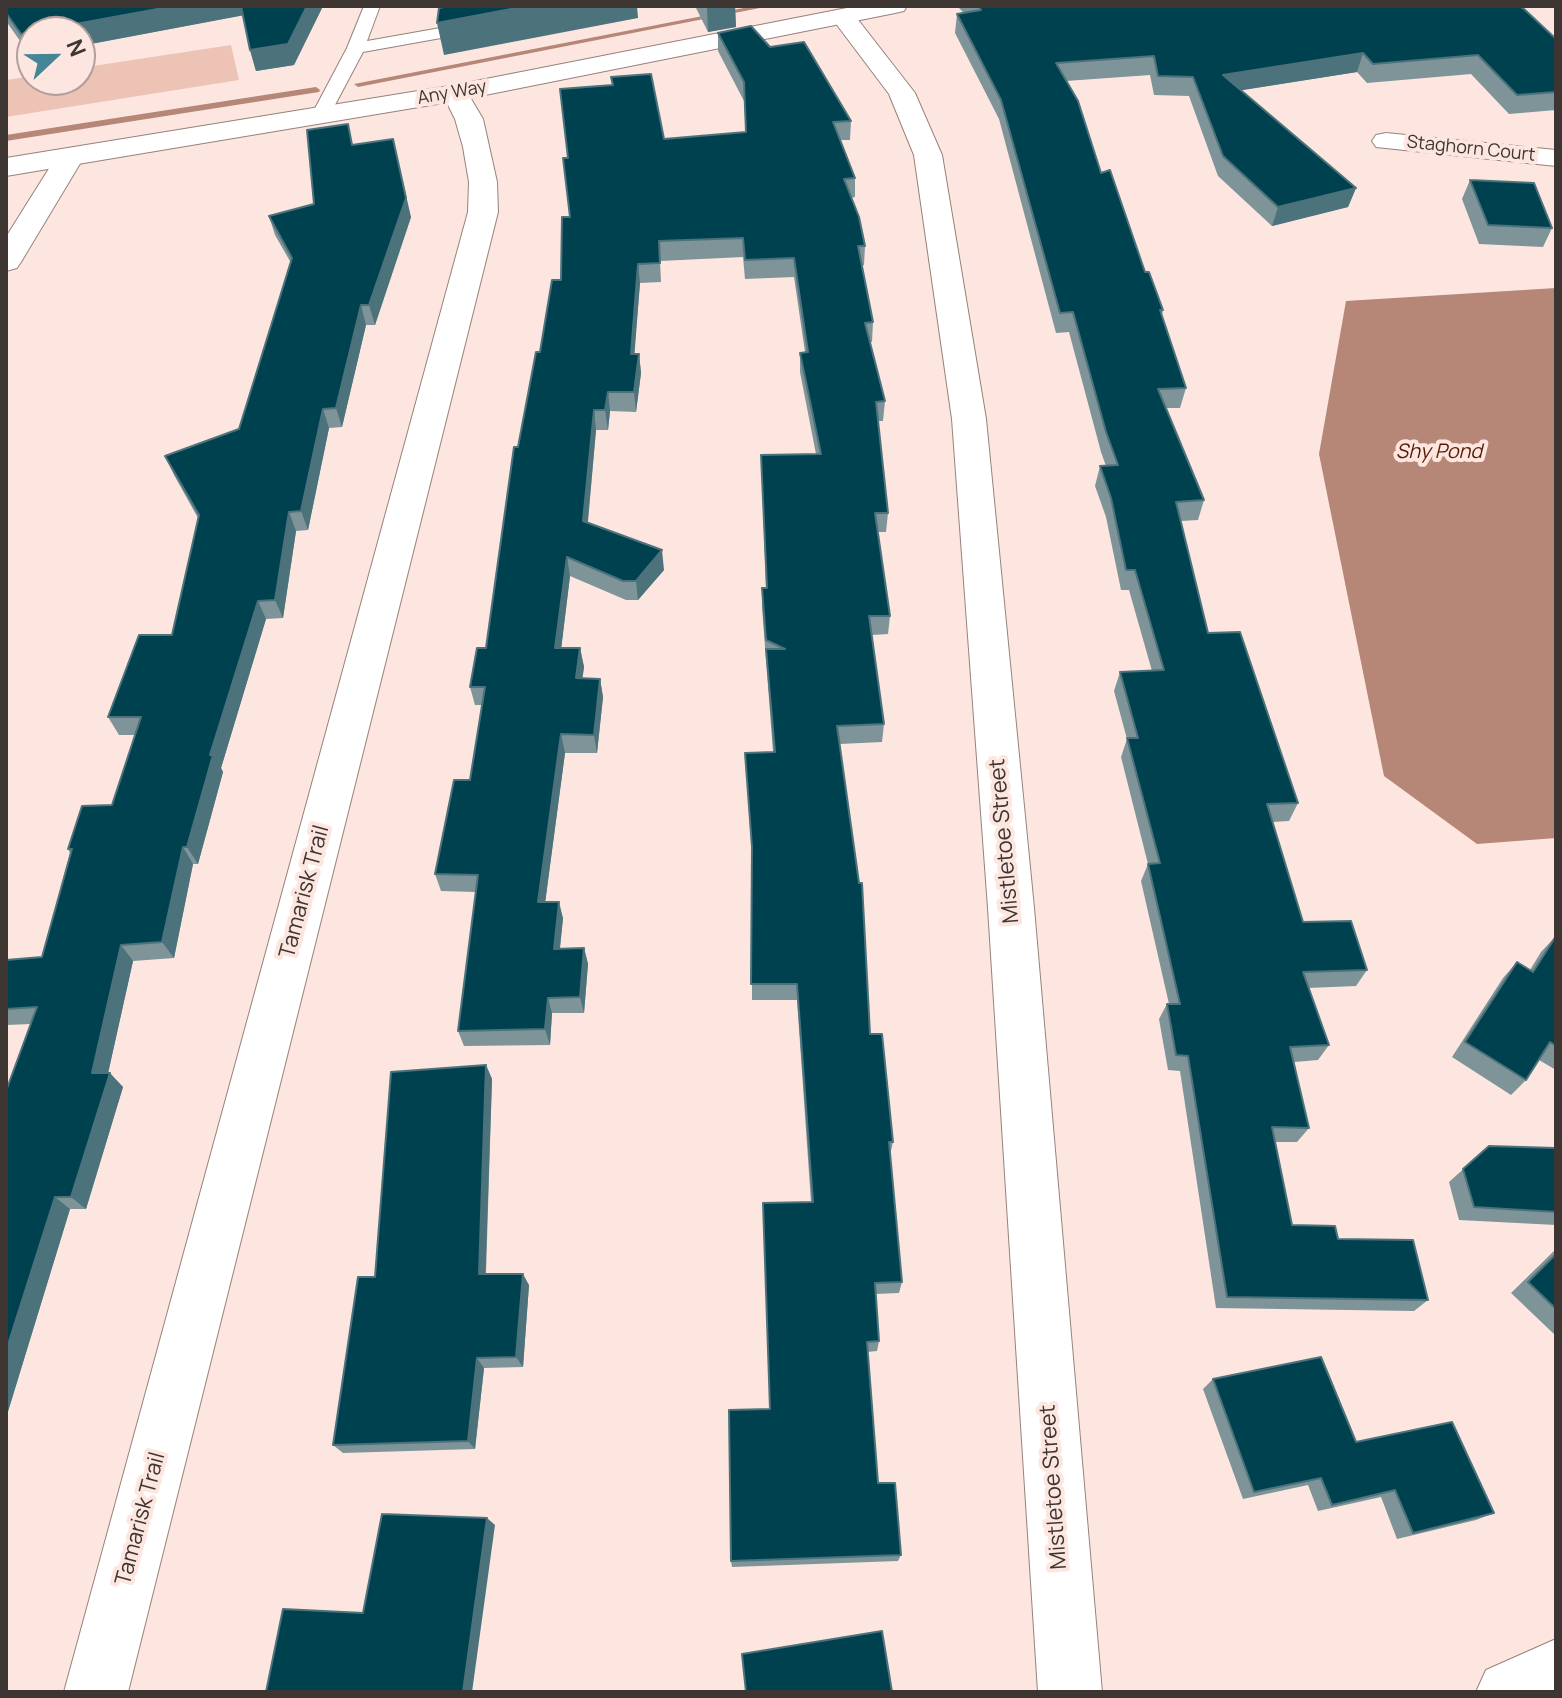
<!DOCTYPE html>
<html>
<head>
<meta charset="utf-8">
<style>
  body { margin:0 }
  #map { position:relative; width:1562px; height:1698px; overflow:hidden; background:#fde6df; font-family:Manrope,sans-serif }
  canvas { display:block }
  .frame { position:absolute; inset:0; border:8px solid #3d3532; pointer-events:none }
  .north { position:absolute; left:16px; top:16px; width:80px; height:80px; box-sizing:border-box; background:#fde6df; border:2px solid #b09f9a; border-radius:50%; rotate:68deg; font-size:22px; font-weight:700; line-height:32px; text-align:center; color:#3d3532 }
  .north::after { content:''; display:block; margin:auto; width:28px; height:36px; background:#448597; clip-path:polygon(50% 0,100% 100%,50% 72%,0 100%) }
</style>
</head>
<body>
<div id="map">
<canvas width="1562" height="1698"></canvas>
<div class="frame"></div>
<div class="north">N</div>
</div>
<script>
const context = document.querySelector('canvas').getContext('2d');
context.lineJoin = 'round';
function fill(path, color) {
  context.fillStyle = color;
  context.fill(path, 'evenodd');
}
function shape(rows) {
  const path = new Path2D();
  for (const r of rows) {
    path.moveTo(r[0], r[1]);
    for (let i = 2; i < r.length; i += 2) path.lineTo(r[i], r[i + 1]);
  }
  return path;
}
function strokePath(path, color, width, dash) {
  context.strokeStyle = color;
  context.lineWidth = width;
  context.lineCap = dash ? 'butt' : 'round';
  context.setLineDash(dash || []);
  context.stroke(path);
}
function write(font, color, halo, rows, align = 'center') {
  context.font = font + ' Manrope,sans-serif';
  context.lineWidth = 8;
  context.setLineDash([]);
  context.textBaseline = 'middle';
  context.strokeStyle = halo;
  context.fillStyle = color;
  for (const [text, x, y, turn = 0] of rows) {
    context.save();
    context.translate(x, y);
    context.rotate((+turn || 0) * Math.PI / 180);
    context.textAlign = isNaN(turn) ? turn : align;
    if (halo) context.strokeText(text, 0, 0);
    context.fillText(text, 0, 0);
    context.restore();
  }
}
fill(shape([
  [231,45,239,80,6,117,6,80,32,76,32,80,80,80,80,68]
]), '#edc3b6');
fill(shape([
  [1556,288,1556,838,1477,844,1384,776,1319,454,1346,301]
]), '#b68677');
fill(shape([
  [754,6,770,6,358,87,354,84,754,6],
  [316,87,320,90,319,92,6,141,6,135,316,87]
]), '#b68677');
const lane = shape([
  [364,6,380,6,367,41,480,21,489,26,480,31,363,52,327,120,313,120,311,116,347,48,364,6]
]);
const street = shape([
  [843,10,852,12,915,93,942,155,986,419,1034,908,1102,1692,1038,1692,988,908,952,419,914,155,889,94,831,17,834,12,843,10],
  [455,85,464,87,483,119,497,182,498,212,128,1692,64,1692,468,212,469,182,463,147,455,119,442,93,446,87,455,85],
  [1386,133,1556,150,1556,166,1376,147,1372,141,1376,135,1386,133],
  [70,149,80,151,84,157,21,262,17,268,6,271,6,237,60,151,70,149],
  [1556,1639,1556,1692,1476,1692,1486,1670,1556,1639]
]);
const secondary = shape([
  [857,6,907,6,904,11,895,13,455,101,6,176,6,158,455,85,857,6]
]);
strokePath(lane, '#96827c', 2);
strokePath(street, '#96827c', 2);
strokePath(secondary, '#96827c', 2);
fill(lane, '#fff');
fill(street, '#fff');
fill(secondary, '#fff');
fill(shape([
  [6,6,323,6,294,65,256,71,250,50,243,15,80,46,80,32,30,55,6,21],
  [695,6,735,6,736,27,708,32],
  [957,6,1519,6,1556,39,1556,110,1509,114,1471,74,1367,83,1357,72,1241,90,1356,188,1348,207,1272,226,1218,176,1189,96,1154,95,1150,75,1066,81,1101,173,1163,310,1162,315,1186,388,1180,408,1166,408,1204,500,1198,520,1181,521,1208,633,1298,803,1289,821,1272,822,1303,922,1367,970,1356,986,1308,988,1329,1045,1318,1060,1294,1062,1309,1128,1297,1142,1275,1142,1292,1225,1338,1239,1428,1300,1414,1311,1216,1308,1180,1071,1168,1070,1159,1019,1167,1004,1169,1004,1141,881,1148,864,1121,757,1127,739,1114,691,1120,672,1152,671,1129,590,1121,590,1106,517,1095,486,1100,466,1106,466,1101,452,1069,332,1056,333,999,119,955,33,957,14,964,13],
  [718,33,770,47,851,121,850,140,841,140,855,178,855,197,851,198,865,246,864,265,862,266,873,322,872,342,870,342,885,401,883,421,878,421,888,513,886,532,878,532,890,616,888,634,872,635,884,724,882,742,840,744,870,1034,893,1142,890,1155,902,1282,899,1293,875,1294,879,1341,877,1351,867,1352,878,1483,901,1555,898,1561,732,1567,731,1561,770,1409,811,1202,797,1000,752,1000,752,857,745,753,773,752,762,607,762,588,766,588,761,455,816,454,800,372,800,353,805,352,794,277,745,279,743,257,660,261,661,282,640,283,634,354,639,354,641,373,636,412,610,411,608,430,596,430,588,522,664,570,638,600,626,600,570,576,561,648,580,648,584,667,582,679,600,679,603,697,597,753,565,753,545,902,563,918,560,949,584,948,588,964,584,1013,552,1013,550,1045,464,1046,458,1031,476,892,441,891,435,874,470,780,482,705,475,705,470,687,486,648,518,447,540,352,561,280,570,217,568,158,612,85,611,77,664,139,746,132,744,101,718,51],
  [353,145,411,217,375,325,366,325,342,427,329,428,308,530,296,531,283,618,266,619,221,768,223,772,198,864,193,864,174,958,133,961,108,1073,123,1087,86,1209,70,1209,6,1418,6,1091,31,1024,6,1025,6,960,42,957,70,853,68,849,112,805,135,735,119,735,108,717,172,635,198,518,174,475,165,456,239,429,291,263,275,235,269,216,314,204],
  [1470,180,1552,228,1543,247,1479,244,1462,199],
  [1556,936,1556,1070,1539,1060,1526,1080,1511,1095,1452,1057,1503,978,1517,962,1530,970,1541,952],
  [486,1065,492,1079,486,1274,529,1285,523,1367,484,1368,475,1449,343,1453,333,1445,375,1277],
  [1489,1146,1556,1152,1556,1225,1459,1220,1449,1182],
  [1556,1249,1556,1336,1511,1293],
  [1213,1379,1356,1442,1494,1513,1476,1520,1397,1539,1381,1497,1318,1511,1308,1485,1243,1499,1203,1389]
]), '#7e9498');
fill(shape([
  [174,6,242,6,245,15,80,46,80,32,32,32,32,55,30,55,21,34],
  [307,6,323,6,294,65,256,71,250,50],
  [444,6,637,6,638,18,444,55,437,23,447,21],
  [707,6,735,6,736,27,708,32],
  [1363,53,1357,72,1218,94,1223,75],
  [393,139,411,217,375,325,369,305],
  [1356,188,1348,207,1272,226,1278,207],
  [638,264,640,283,633,373,631,354],
  [361,305,366,325,342,427,336,408],
  [639,354,641,373,636,412,634,392],
  [608,392,610,411,608,430,605,410],
  [323,409,329,428,308,530,301,511],
  [594,410,596,430,586,540,583,521],
  [289,512,296,531,283,618,275,600],
  [662,550,664,570,638,600,636,581],
  [567,557,570,576,559,667,555,648],
  [258,601,266,619,221,768,223,772,198,864,187,847,210,755],
  [580,648,584,667,580,697,576,678],
  [600,679,603,697,597,753,594,735],
  [561,734,565,753,543,919,538,902],
  [183,847,193,864,174,958,162,942],
  [559,902,563,918,558,965,554,949],
  [121,945,133,961,105,1087,92,1073],
  [584,948,588,964,584,1013,580,997],
  [548,998,552,1013,550,1045,545,1029],
  [486,1065,492,1079,485,1286,479,1274],
  [110,1073,123,1087,86,1209,71,1197],
  [55,1197,70,1209,6,1418,6,1351],
  [523,1274,529,1285,523,1367,516,1357],
  [477,1358,484,1368,475,1449,468,1441],
  [487,1518,495,1525,472,1692,463,1692]
]), '#4c727b');
const building = shape([
  [6,6,174,6,21,34,6,13,6,6],
  [241,6,307,6,288,44,250,50,241,6],
  [449,6,527,6,437,23,439,8,449,6],
  [978,6,1519,6,1524,9,1556,39,1556,92,1517,95,1478,55,1373,64,1363,53,1223,75,1356,188,1278,207,1223,156,1193,77,1158,76,1154,56,1056,63,1078,101,1101,173,1110,170,1145,272,1149,272,1163,310,1160,310,1186,388,1158,389,1204,500,1176,502,1208,633,1240,632,1298,803,1267,804,1303,922,1351,921,1367,970,1303,972,1329,1045,1290,1047,1309,1128,1272,1127,1292,1225,1335,1226,1338,1239,1413,1240,1428,1300,1227,1297,1188,1056,1176,1055,1167,1004,1180,1004,1148,864,1160,863,1127,738,1138,738,1120,672,1164,670,1135,570,1126,570,1111,498,1100,466,1118,465,1106,432,1073,312,1060,313,1001,100,957,14,981,10,978,6],
  [751,26,770,47,804,42,851,121,833,122,855,178,844,179,859,217,865,246,858,246,873,322,865,323,885,401,876,402,888,513,875,513,890,616,869,616,884,724,837,726,859,883,862,883,870,1034,882,1034,893,1142,889,1142,902,1282,875,1283,879,1341,867,1342,878,1483,895,1483,901,1555,731,1561,729,1410,770,1409,763,1203,813,1202,797,984,751,984,752,847,745,753,775,752,766,649,785,649,766,640,762,588,767,588,761,455,821,454,800,353,808,352,794,258,745,260,743,238,659,241,660,263,638,264,631,354,639,354,634,392,608,392,605,410,594,410,583,521,662,550,636,581,623,581,567,557,555,648,580,648,576,678,600,679,594,735,561,734,538,902,559,902,554,949,584,948,580,997,548,998,545,1029,458,1031,478,875,435,874,454,780,470,780,485,687,470,687,477,648,486,648,514,447,518,447,536,352,540,352,552,280,561,280,562,217,570,217,563,158,568,158,560,89,613,85,611,77,651,74,664,139,746,132,744,82,718,33,751,26],
  [348,124,352,145,393,139,406,198,369,305,361,305,336,408,323,409,301,511,289,512,275,600,258,601,210,755,213,755,187,847,183,847,162,942,121,945,92,1073,110,1073,71,1197,55,1197,6,1351,6,1091,37,1007,6,1009,6,960,42,957,72,849,68,849,82,806,112,805,141,717,108,717,139,635,172,635,199,515,165,456,239,429,292,258,269,216,314,204,307,130,348,124],
  [1470,180,1534,183,1552,228,1488,225,1470,180],
  [1556,936,1556,1046,1550,1042,1526,1080,1465,1042,1517,962,1533,972,1556,936],
  [486,1065,479,1274,523,1274,516,1357,477,1358,468,1441,333,1445,358,1277,375,1277,391,1072,486,1065],
  [1489,1146,1555,1148,1556,1212,1474,1207,1463,1169,1489,1146],
  [1556,1254,1556,1309,1528,1282,1556,1254],
  [1321,1357,1356,1442,1452,1422,1494,1513,1413,1533,1395,1490,1332,1505,1321,1478,1254,1492,1213,1379,1321,1357],
  [382,1514,487,1518,463,1692,266,1692,283,1609,363,1613,382,1514],
  [882,1631,892,1692,746,1692,742,1654,882,1631]
]);
fill(building, '#004150');
strokePath(building, '#4c727b', 2);
write('18px', '#3d3532', '#fde6df', [
  ["Any Way",452,93,-10],
  ["Staghorn Court",1471,149,6]
]);
write('italic 20px', '#561b06', '#fde6df', [
  ["Shy Pond",1439,452]
]);
write('22px', '#3d3532', '#fde6df', [
  ["Mistletoe Street",1005,841,-95],
  ["Tamarisk Trail",305,892,-75],
  ["Mistletoe Street",1054,1487,-94],
  ["Tamarisk Trail",141,1519,-75]
]);
</script>
</body>
</html>
